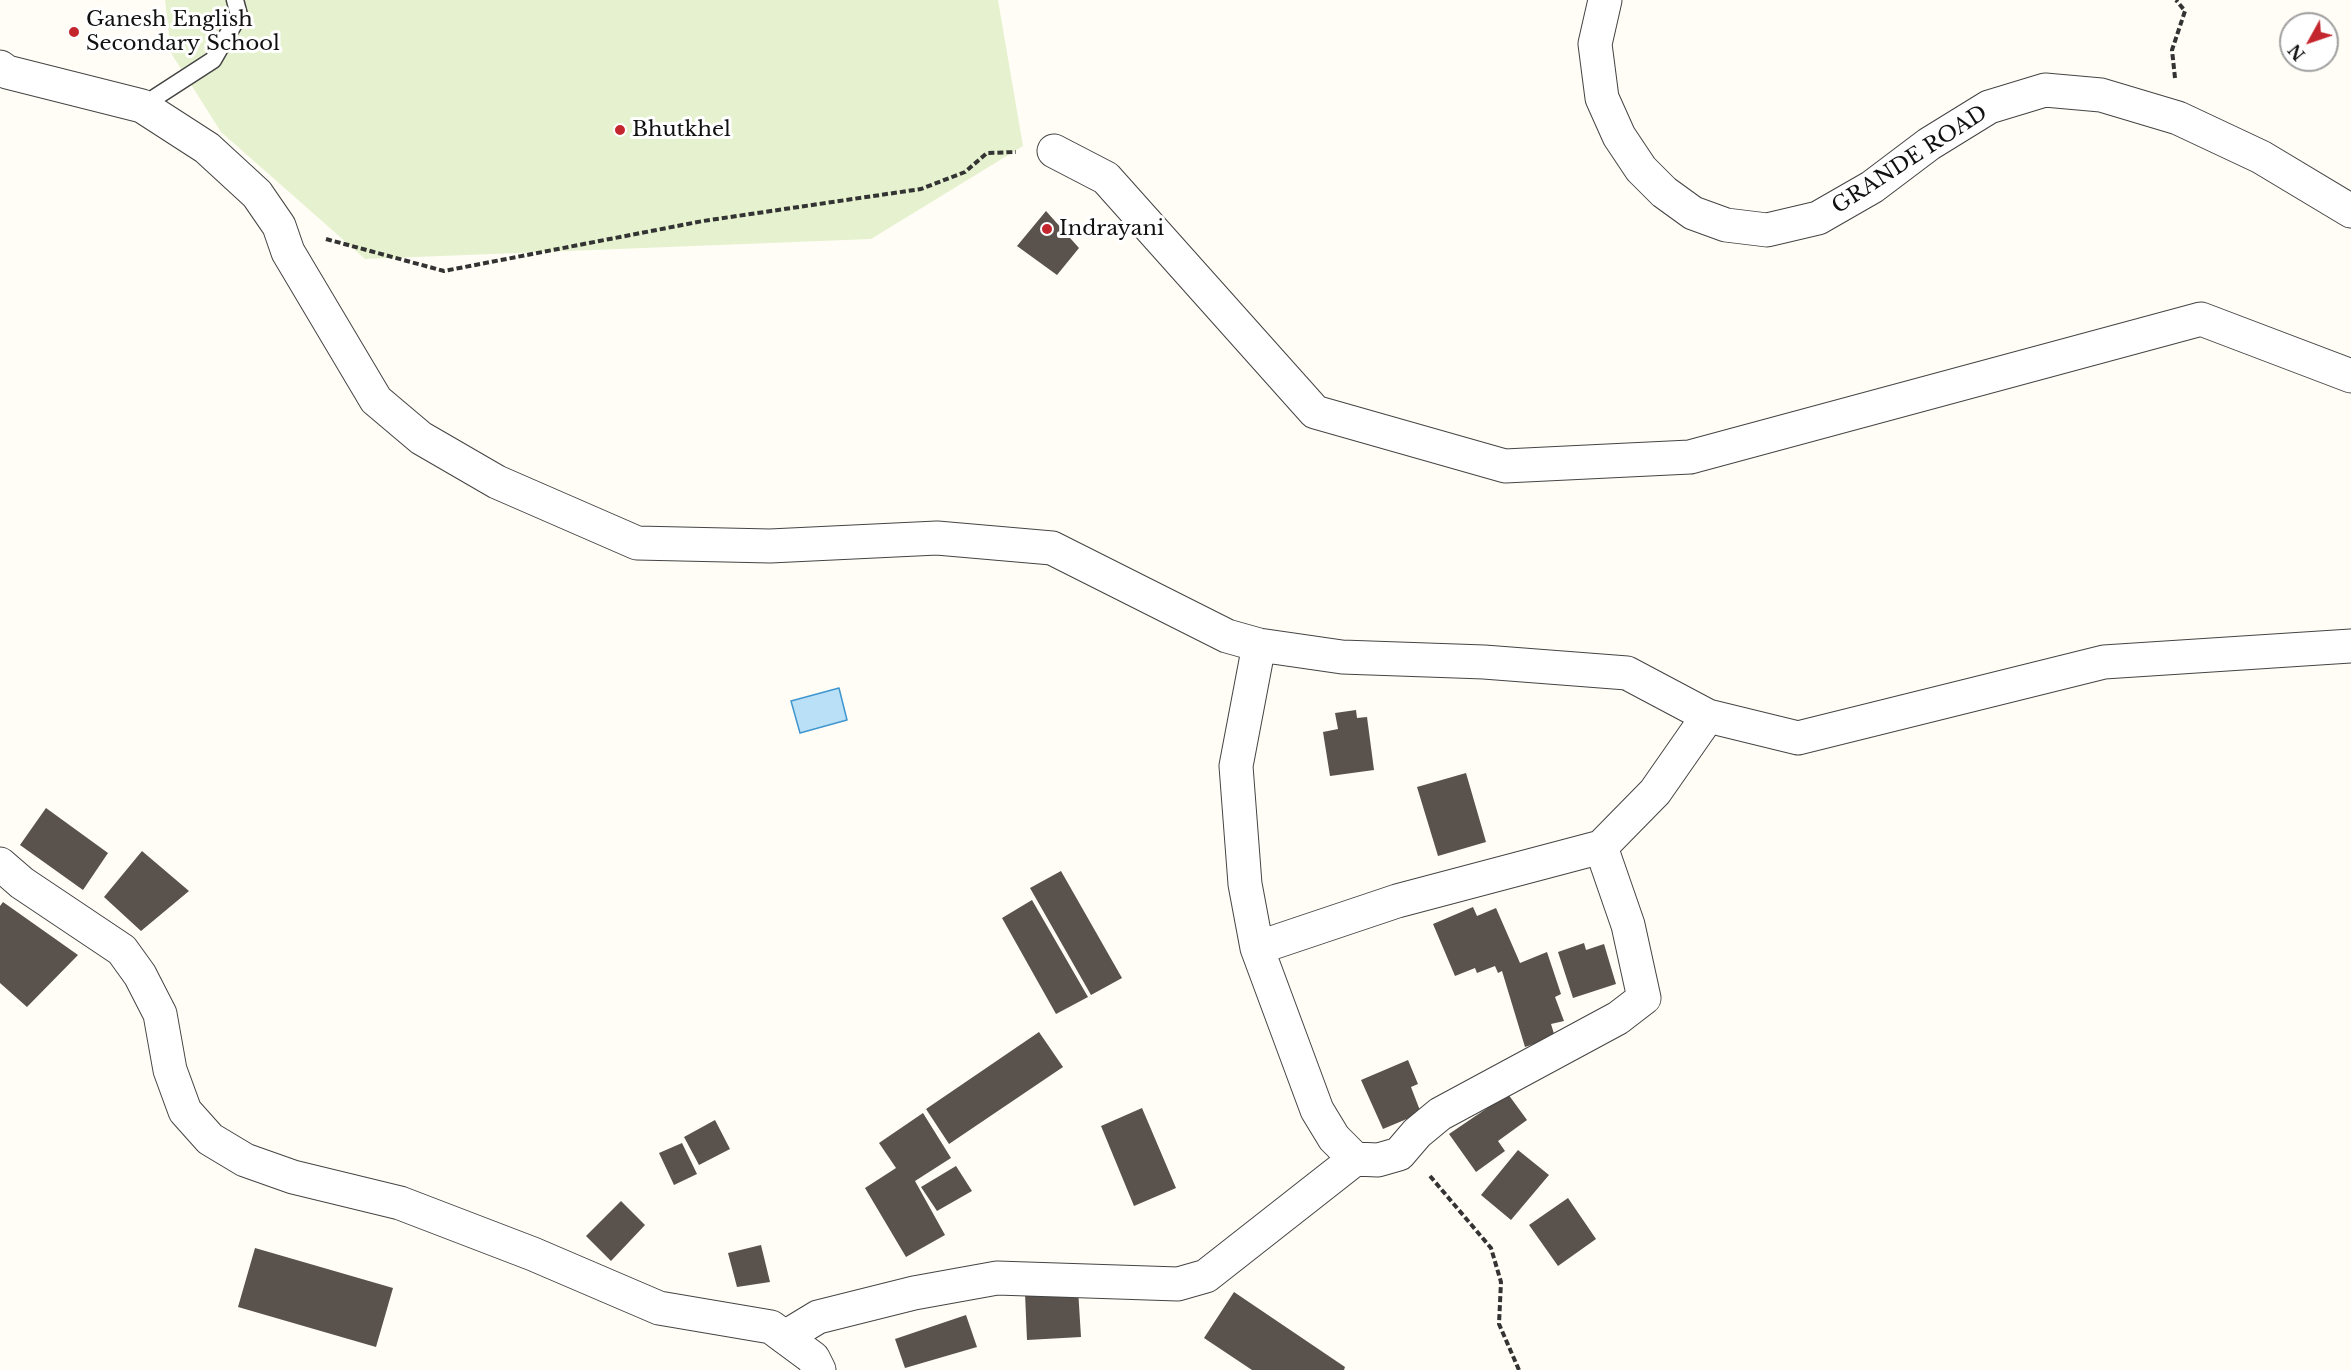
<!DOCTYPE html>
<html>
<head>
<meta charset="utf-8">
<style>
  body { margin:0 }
  #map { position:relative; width:2351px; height:1370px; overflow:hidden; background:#fffdf5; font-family:"Libre Baskerville",serif }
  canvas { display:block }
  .north { position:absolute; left:2279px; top:12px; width:60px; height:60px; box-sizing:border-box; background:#fff; border:2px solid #a0a0a0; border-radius:50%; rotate:230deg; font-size:16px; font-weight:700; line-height:24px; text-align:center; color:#111 }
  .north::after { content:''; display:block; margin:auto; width:21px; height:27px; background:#c4262e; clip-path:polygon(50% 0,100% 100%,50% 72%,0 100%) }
</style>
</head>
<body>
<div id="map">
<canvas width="2351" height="1370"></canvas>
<div class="north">N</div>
</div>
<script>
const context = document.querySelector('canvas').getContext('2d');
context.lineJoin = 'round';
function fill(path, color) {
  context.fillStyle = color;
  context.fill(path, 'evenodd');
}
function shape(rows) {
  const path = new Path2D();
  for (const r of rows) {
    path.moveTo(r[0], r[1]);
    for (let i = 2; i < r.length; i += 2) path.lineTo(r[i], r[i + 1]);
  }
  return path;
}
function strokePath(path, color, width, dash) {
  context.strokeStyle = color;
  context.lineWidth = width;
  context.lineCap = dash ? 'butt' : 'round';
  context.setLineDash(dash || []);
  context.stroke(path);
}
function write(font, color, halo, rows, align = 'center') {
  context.font = font + ' "Libre Baskerville",serif';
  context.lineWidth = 6;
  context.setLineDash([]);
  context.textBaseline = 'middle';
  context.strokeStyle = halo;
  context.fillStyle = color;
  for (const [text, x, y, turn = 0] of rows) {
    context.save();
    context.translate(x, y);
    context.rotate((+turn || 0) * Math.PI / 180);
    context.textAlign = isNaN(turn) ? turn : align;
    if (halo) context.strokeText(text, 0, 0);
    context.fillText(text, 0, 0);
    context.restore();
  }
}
fill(shape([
  [165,0,998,0,1023,146,871,239,365,259,221,132,171,53]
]), '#e6f2cf');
const water = shape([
  [839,688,847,720,800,733,791,701,839,688]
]);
fill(water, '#b9e0f7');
strokePath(water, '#3f96cf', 1.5);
fill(shape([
  [1046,211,1079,248,1057,275,1017,246],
  [1356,710,1357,718,1367,717,1374,770,1330,776,1323,732,1338,729,1335,713],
  [1466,773,1486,842,1438,856,1417,787],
  [46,808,108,853,83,890,20,845],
  [142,851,189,891,141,931,104,897],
  [1061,871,1122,978,1091,995,1030,888],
  [1032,900,1088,997,1056,1014,1002,918],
  [3,902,78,955,27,1007,0,983,0,906],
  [1473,907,1477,916,1496,908,1520,963,1547,952,1561,994,1555,997,1564,1021,1551,1024,1555,1037,1525,1047,1502,971,1498,973,1495,966,1477,973,1475,968,1455,976,1433,924],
  [1584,943,1586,950,1604,944,1616,984,1573,998,1558,952],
  [1039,1032,1063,1067,949,1144,926,1109],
  [1408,1060,1418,1084,1411,1087,1421,1113,1383,1129,1361,1080],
  [1508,1094,1527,1120,1498,1141,1505,1151,1476,1172,1449,1134],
  [1142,1108,1176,1188,1134,1206,1101,1126],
  [923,1113,951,1158,915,1181,945,1235,906,1257,865,1188,896,1168,879,1143],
  [715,1120,730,1149,699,1165,684,1137],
  [682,1143,697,1174,674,1185,659,1153],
  [1518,1150,1549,1175,1511,1220,1481,1195],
  [956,1166,972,1191,937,1211,921,1187],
  [1568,1198,1596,1239,1558,1266,1529,1225],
  [621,1201,645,1225,611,1261,586,1236],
  [761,1245,770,1282,737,1287,728,1253],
  [255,1248,393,1288,376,1347,238,1307],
  [1078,1289,1081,1337,1027,1340,1025,1293],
  [1234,1292,1345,1367,1344,1370,1252,1370,1204,1338],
  [966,1315,977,1347,905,1368,895,1339]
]), '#5a524d');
const service = shape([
  [142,106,213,60,239,15,235,0]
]);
const minor = shape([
  [0,67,7,72,142,106,207,148,257,194,279,226,288,252,376,400,421,438,497,482,637,543,770,546,937,538,1052,548,1227,636,1259,645,1342,657,1484,662,1627,673,1708,716,1798,738,2104,662,2351,646],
  [1054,151,1106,178,1315,412,1505,466,1690,457,2201,319,2351,376],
  [1259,645,1236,766,1245,884,1257,948,1317,1110,1334,1138,1355,1159,1378,1160,1399,1154,1417,1133,1440,1114,1618,1018,1644,998,1628,925,1601,847],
  [1257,948,1397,901,1601,847,1655,792,1708,716],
  [785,1337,818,1317,914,1293,997,1278,1178,1284,1206,1276,1355,1159]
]);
const tertiary = shape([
  [1605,0,1595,44,1602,98,1619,136,1641,169,1664,192,1693,213,1726,225,1767,230,1818,218,1872,187,1929,144,1989,107,2045,90,2101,95,2178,118,2261,157,2351,211],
  [0,864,22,883,122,950,140,975,160,1014,170,1070,185,1111,210,1139,245,1160,293,1177,400,1203,533,1254,659,1308,771,1327,813,1358,819,1370]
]);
strokePath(service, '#444', 19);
strokePath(minor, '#444', 35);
strokePath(tertiary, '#444', 35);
strokePath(shape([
  [2175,78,2172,50,2185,11,2176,0],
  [326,239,444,271,703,221,921,189,965,172,987,153,1016,152],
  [1430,1176,1491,1248,1501,1282,1499,1324,1519,1370]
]), '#333', 4, [6, 3]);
strokePath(service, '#fff', 16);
strokePath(minor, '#fff', 33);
strokePath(tertiary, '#fff', 33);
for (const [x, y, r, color] of [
  [74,32,6,"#c4262e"],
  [620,130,6,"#c4262e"],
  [1047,229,6,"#c4262e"]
]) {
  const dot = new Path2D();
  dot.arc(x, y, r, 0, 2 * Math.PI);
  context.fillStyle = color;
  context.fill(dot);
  strokePath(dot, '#fff', 2);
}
write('21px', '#111', '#fff', [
  ["Ganesh English",86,20],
  ["Secondary School",86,44],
  ["Bhutkhel",632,130],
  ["Indrayani",1059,229]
], 'left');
write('21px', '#111', '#fff', [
  ["GRANDE ROAD",1910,160,-33]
]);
</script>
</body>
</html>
